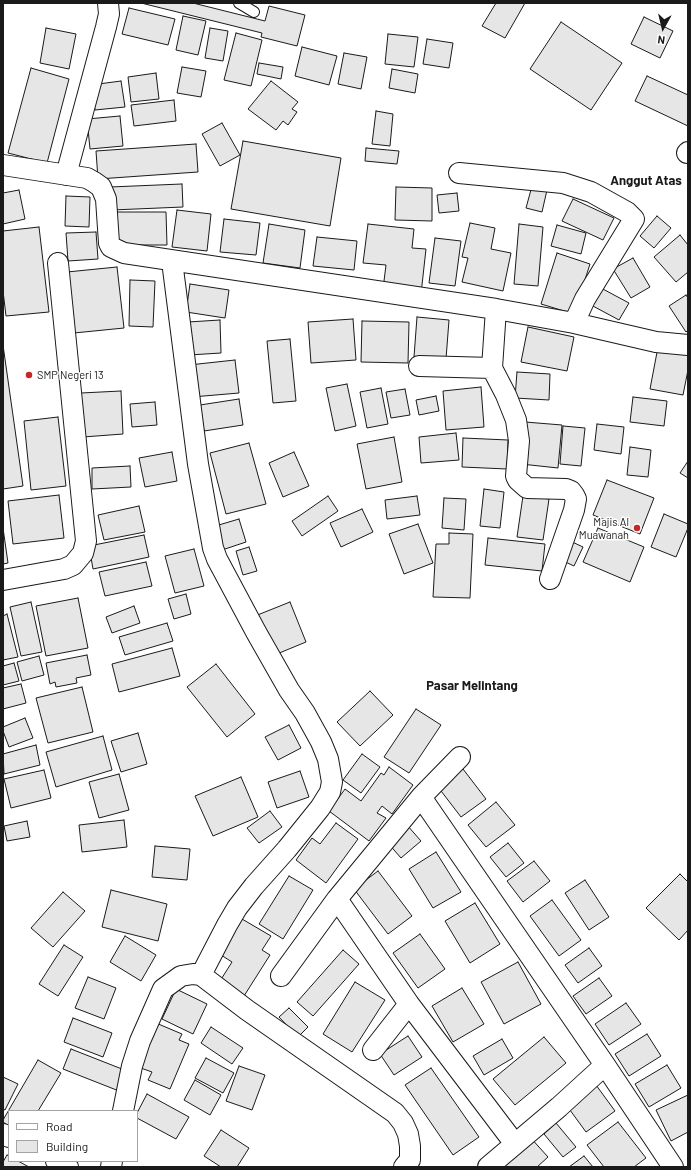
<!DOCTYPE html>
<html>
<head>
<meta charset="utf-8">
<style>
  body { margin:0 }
  #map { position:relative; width:691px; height:1170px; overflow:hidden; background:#fff; font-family:Barlow,sans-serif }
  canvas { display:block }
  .frame { position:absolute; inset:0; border:4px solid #1a1a1a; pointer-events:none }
  .legend { position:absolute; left:8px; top:1110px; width:130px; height:52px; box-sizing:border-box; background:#fff; border:1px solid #a3a3a3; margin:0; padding:5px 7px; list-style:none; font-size:12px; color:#1a1a1a }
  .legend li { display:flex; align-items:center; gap:8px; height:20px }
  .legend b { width:20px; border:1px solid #a3a3a3 }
  .north { position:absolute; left:643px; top:8px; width:40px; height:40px; -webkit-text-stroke:3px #fff; paint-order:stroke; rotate:188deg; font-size:11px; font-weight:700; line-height:16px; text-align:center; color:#1a1a1a }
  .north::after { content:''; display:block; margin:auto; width:14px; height:18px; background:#1a1a1a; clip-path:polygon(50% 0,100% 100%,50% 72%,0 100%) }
</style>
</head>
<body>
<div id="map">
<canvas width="691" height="1170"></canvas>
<div class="frame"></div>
<ul class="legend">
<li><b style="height:5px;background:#fff"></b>Road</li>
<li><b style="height:11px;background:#e6e6e6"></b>Building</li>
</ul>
<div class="north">N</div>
</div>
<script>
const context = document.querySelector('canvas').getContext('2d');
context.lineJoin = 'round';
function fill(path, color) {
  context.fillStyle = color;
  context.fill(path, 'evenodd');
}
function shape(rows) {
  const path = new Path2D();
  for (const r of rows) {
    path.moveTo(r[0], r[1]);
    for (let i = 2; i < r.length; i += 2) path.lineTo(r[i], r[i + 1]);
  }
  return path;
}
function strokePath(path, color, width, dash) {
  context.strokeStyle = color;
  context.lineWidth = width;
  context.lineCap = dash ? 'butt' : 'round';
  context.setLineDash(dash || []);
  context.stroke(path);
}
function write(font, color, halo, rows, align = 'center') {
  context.font = font + ' Barlow,sans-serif';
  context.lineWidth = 3;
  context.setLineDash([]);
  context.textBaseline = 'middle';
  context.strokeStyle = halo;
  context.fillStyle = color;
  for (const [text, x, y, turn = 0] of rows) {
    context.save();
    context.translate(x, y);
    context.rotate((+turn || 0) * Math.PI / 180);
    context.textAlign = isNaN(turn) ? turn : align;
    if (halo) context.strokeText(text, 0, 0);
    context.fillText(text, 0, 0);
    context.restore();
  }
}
const building = shape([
  [141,3,193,3,265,21,269,6,305,15,297,46,261,37,262,33,141,3],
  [496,3,525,3,505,38,482,26,496,3],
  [129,8,175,19,168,45,122,34,129,8],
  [183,16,206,21,198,55,176,50,183,16],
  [644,17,673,31,660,58,631,44,644,17],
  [561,22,622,63,591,110,530,69,561,22],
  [46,28,76,34,69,69,40,63,46,28],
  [210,28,228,31,223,61,205,58,210,28],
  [236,33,262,40,251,86,224,80,236,33],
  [388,34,418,37,414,67,385,64,388,34],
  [427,39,453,43,449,68,423,64,427,39],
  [302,47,337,56,329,85,295,76,302,47],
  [344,53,367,57,361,89,338,84,344,53],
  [259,63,283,67,281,79,257,74,259,63],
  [182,67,206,71,201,97,177,93,182,67],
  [31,68,69,79,47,163,8,153,31,68],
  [392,69,418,74,415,93,389,88,392,69],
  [156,73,159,99,131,102,128,77,156,73],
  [647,76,688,95,688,126,635,101,647,76],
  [121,81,125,107,95,110,91,85,121,81],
  [271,81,298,102,292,109,297,112,288,125,283,121,276,130,248,109,271,81],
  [174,100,176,121,134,126,131,105,174,100],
  [376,111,393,114,390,146,372,144,376,111],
  [120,116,123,146,90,149,87,119,120,116],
  [222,123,240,155,220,166,202,134,222,123],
  [243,141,341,158,330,226,231,209,243,141],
  [196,144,198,172,98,179,96,151,196,144],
  [366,148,399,151,397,164,365,161,366,148],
  [182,184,183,207,112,210,110,187,182,184],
  [532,186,547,190,542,212,526,208,532,186],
  [396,187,432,188,432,221,395,220,396,187],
  [19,190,25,219,3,224,3,193,19,190],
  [457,193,459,211,439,213,437,195,457,193],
  [66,196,90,197,89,227,65,226,66,196],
  [573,199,614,218,603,240,562,221,573,199],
  [177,210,211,214,207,251,172,247,177,210],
  [114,212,166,212,167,245,115,245,114,212],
  [657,216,671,228,654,248,640,236,657,216],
  [224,219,260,223,256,255,220,252,224,219],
  [470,223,495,228,491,249,511,253,503,291,462,282,468,258,462,257,470,223],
  [269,224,305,230,300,268,263,263,269,224],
  [368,224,414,229,412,248,426,249,421,294,383,289,386,265,363,263,368,224],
  [519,224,543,227,538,286,514,284,519,224],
  [557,225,586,233,581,254,551,246,557,225],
  [39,227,49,312,6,316,3,291,3,231,39,227],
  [96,232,98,259,68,261,66,233,96,232],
  [680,235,688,245,688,272,676,282,654,257,680,235],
  [317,237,357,241,354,270,313,266,317,237],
  [435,238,461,241,455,286,429,283,435,238],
  [557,253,590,264,574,314,541,304,557,253],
  [633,258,650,287,631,298,613,269,633,258],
  [117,267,124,328,74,333,67,272,117,267],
  [130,280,155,281,153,327,129,326,130,280],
  [190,284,229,290,225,318,186,312,190,284],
  [601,288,629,303,619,320,591,305,601,288],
  [686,295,688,298,688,330,686,332,669,306,686,295],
  [417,317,449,320,446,359,414,357,417,317],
  [353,319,356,360,311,363,308,322,353,319],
  [220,320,221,353,189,355,188,322,220,320],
  [362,321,409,322,408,363,361,362,362,321],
  [528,327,574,337,567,371,521,362,528,327],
  [290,339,296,401,273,403,267,341,290,339],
  [3,345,23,486,3,489,3,345],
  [658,347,688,353,688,370,683,395,650,389,658,347],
  [235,360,239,393,192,397,189,365,235,360],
  [517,372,550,374,549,400,515,398,517,372],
  [347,384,356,426,335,431,326,388,347,384],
  [481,387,484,427,446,430,443,391,481,387],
  [381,388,388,424,367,428,360,392,381,388],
  [405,389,410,415,391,418,386,392,405,389],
  [121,391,123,434,83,437,81,393,121,391],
  [436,396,439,411,419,415,416,400,436,396],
  [633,397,667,401,664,426,630,422,633,397],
  [239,399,243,425,204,431,200,405,239,399],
  [155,402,157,425,132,427,130,404,155,402],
  [58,417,66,486,31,490,24,421,58,417],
  [525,422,562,425,558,468,521,464,525,422],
  [597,424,624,427,621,454,594,450,597,424],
  [563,426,585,428,581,466,560,464,563,426],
  [456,433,459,460,421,463,419,437,456,433],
  [394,437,402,482,366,489,357,444,394,437],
  [463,438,508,440,507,469,462,467,463,438],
  [249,443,266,504,226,514,210,453,249,443],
  [630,447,651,450,648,477,627,475,630,447],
  [172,452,177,481,145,487,139,458,172,452],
  [294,452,309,486,283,497,269,463,294,452],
  [688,461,688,478,680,473,688,461],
  [130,466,131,487,92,489,92,468,130,466],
  [607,480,654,498,640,534,593,515,607,480],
  [484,489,504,492,500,528,480,526,484,489],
  [59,495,64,538,13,544,8,501,59,495],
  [328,496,338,511,302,536,292,521,328,496],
  [417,496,420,515,387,519,385,500,417,496],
  [523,496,549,499,543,540,517,537,523,496],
  [444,498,466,499,464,530,442,528,444,498],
  [139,506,145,532,104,540,98,515,139,506],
  [362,509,373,532,341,547,330,523,362,509],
  [664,514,688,524,688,528,676,557,651,547,664,514],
  [239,519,246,542,219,551,212,527,239,519],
  [418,524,433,563,404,574,389,534,418,524],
  [3,528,8,563,3,564,3,528],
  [598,528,644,547,630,582,583,562,598,528],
  [449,533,473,534,470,598,433,597,436,544,449,544,449,533],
  [144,535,149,557,93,569,89,546,144,535],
  [488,538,545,544,542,571,485,565,488,538],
  [568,540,583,547,574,566,559,559,568,540],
  [249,547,257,571,243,575,236,551,249,547],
  [194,549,204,586,175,593,165,556,194,549],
  [146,562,152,586,105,596,99,572,146,562],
  [186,594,191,614,174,619,168,599,186,594],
  [78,598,88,648,46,656,36,606,78,598],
  [31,602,42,652,21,656,10,607,31,602],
  [290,602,306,642,272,656,255,616,290,602],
  [134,606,140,623,112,633,106,617,134,606],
  [7,614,18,657,3,660,3,616,7,614],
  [167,623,173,641,125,655,119,637,167,623],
  [172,648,180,676,119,692,112,664,172,648],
  [87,655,91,675,76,678,77,683,56,687,55,682,50,684,46,663,87,655],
  [39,656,44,675,22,681,17,662,39,656],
  [14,663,19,681,3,685,3,666,14,663],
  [216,664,255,714,227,737,187,687,216,664],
  [21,684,26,703,3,709,3,688,21,684],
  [82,687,93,732,48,743,36,698,82,687],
  [370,691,393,715,360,746,337,722,370,691],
  [416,709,441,725,409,773,384,757,416,709],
  [25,718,33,738,9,747,3,731,3,727,25,718],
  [289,725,301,748,278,760,265,737,289,725],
  [138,733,147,764,121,772,111,741,138,733],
  [103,736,112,770,56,787,46,752,103,736],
  [36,745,40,765,4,774,3,754,36,745],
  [362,754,380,767,361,793,343,780,362,754],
  [389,767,413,785,392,814,382,806,377,813,386,818,369,841,329,811,345,789,361,801,381,773,384,775,389,767],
  [463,769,486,799,461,817,438,787,463,769],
  [44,770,51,798,11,808,4,779,44,770],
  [300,771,309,797,277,808,268,782,300,771],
  [119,774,129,810,99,818,89,782,119,774],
  [241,777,258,817,213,836,195,796,241,777],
  [496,802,515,825,486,847,468,825,496,802],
  [270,811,282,827,259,843,247,828,270,811],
  [124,820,127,847,82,852,79,825,124,820],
  [27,821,30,837,7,841,4,826,27,821],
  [336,823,358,839,326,883,296,860,312,838,320,844,336,823],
  [407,825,421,841,401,858,387,842,407,825],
  [508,843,524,863,506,877,490,857,508,843],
  [155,846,190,849,187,880,152,877,155,846],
  [436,852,461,892,433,908,409,869,436,852],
  [534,861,550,881,523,902,507,881,534,861],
  [378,871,412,916,388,934,354,889,378,871],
  [680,874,688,882,688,930,679,940,646,908,680,874],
  [289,876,313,890,283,939,259,924,289,876],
  [585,880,609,917,589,930,565,893,585,880],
  [111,890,167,904,158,941,102,927,111,890],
  [63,892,85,911,53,947,31,928,63,892],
  [552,900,581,940,559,956,530,916,552,900],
  [475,903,500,944,470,963,445,921,475,903],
  [242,919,271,936,262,950,270,955,244,996,220,981,232,962,221,955,242,919],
  [420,934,445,969,418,988,393,953,420,934],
  [125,936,156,955,141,981,110,962,125,936],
  [64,945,83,957,58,996,39,984,64,945],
  [589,948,602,966,578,983,565,965,589,948],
  [343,950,359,964,313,1016,297,1002,343,950],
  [518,962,541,1004,504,1024,481,982,518,962],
  [88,977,116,988,104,1019,75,1008,88,977],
  [599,978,612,996,586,1014,573,996,599,978],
  [355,982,385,1000,352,1052,323,1034,355,982],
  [462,988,484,1024,453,1042,432,1006,462,988],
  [176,989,207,1004,193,1034,162,1019,176,989],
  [626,1003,641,1024,609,1045,595,1024,626,1003],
  [289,1008,308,1027,298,1037,279,1017,289,1008],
  [73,1018,112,1033,103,1057,64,1042,73,1018],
  [156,1023,182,1034,179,1040,189,1044,170,1089,148,1080,152,1072,138,1067,156,1023],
  [211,1027,243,1048,232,1064,201,1043,211,1027],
  [647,1034,661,1056,629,1076,615,1054,647,1034],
  [408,1036,422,1057,394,1075,380,1054,408,1036],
  [544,1037,566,1063,515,1105,493,1079,544,1037],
  [502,1039,513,1058,484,1075,473,1056,502,1039],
  [71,1049,127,1071,119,1091,63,1069,71,1049],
  [206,1058,234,1073,223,1093,195,1078,206,1058],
  [38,1060,61,1073,38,1111,9,1111,9,1126,3,1122,3,1120,38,1060],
  [667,1065,681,1088,649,1107,635,1084,667,1065],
  [239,1066,265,1075,252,1110,226,1101,239,1066],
  [431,1068,479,1137,453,1155,405,1085,431,1068],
  [3,1077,18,1084,5,1110,3,1109,3,1077],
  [195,1080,221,1095,210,1115,184,1100,195,1080],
  [596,1085,615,1111,586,1132,567,1106,596,1085],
  [147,1094,189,1117,176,1139,137,1118,137,1113,147,1094],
  [688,1095,688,1132,671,1141,656,1110,688,1095],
  [618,1122,646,1158,634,1167,604,1167,587,1145,618,1122],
  [556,1123,576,1147,563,1157,544,1134,556,1123],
  [221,1130,249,1148,237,1167,221,1167,204,1156,221,1130],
  [529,1136,548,1157,537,1167,498,1167,529,1136],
  [7,1155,9,1156,9,1161,18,1161,29,1167,3,1167,3,1162,7,1155],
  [584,1156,593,1167,569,1167,584,1156]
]);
fill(building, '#e6e6e6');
strokePath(building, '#1a1a1a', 1);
const service = shape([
  [239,3,254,12]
]);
const minor = shape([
  [687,153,688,152],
  [3,165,87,178,94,182,101,187,106,199,109,243,111,247,124,253,496,309,574,323,656,342,688,345],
  [459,173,563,183,591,192,627,212,634,219,585,299,574,323],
  [66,175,106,27,109,14,108,3],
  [172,261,198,464,213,548,217,559,256,632,289,690,305,713,321,742,328,759,332,782,330,792,320,808,287,849,254,886,237,908,227,925,201,975],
  [496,309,492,368,506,395,516,420,519,441,516,476,518,480,527,488,566,489,571,491,574,495,576,499,574,510,550,579],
  [419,366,492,368],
  [3,580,64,569,73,565,83,553,86,541,58,263],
  [421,797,460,757],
  [337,899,409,1004,515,1144],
  [281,976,337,899,421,797,605,1065,673,1167],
  [373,1050,409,1004],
  [123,1111,132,1066,140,1041,163,989,181,976,193,974,201,975,247,1010,395,1113,403,1123,408,1134,410,1146,410,1160,404,1167],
  [3,1134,9,1137],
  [56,1161,68,1167],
  [111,1167,112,1161],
  [488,1167,559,1107,605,1065]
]);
strokePath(service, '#1a1a1a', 12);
strokePath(minor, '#1a1a1a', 22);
strokePath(service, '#fff', 10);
strokePath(minor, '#fff', 20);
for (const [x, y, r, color] of [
  [29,375,4,"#c62828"],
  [637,528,4,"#c62828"]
]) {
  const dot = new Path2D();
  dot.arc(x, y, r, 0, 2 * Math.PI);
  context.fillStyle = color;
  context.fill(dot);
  strokePath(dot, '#fff', 1.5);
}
write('11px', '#1a1a1a', '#fff', [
  ["SMP Negeri 13",37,375],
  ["Majis Al",629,522,"right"],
  ["Muawanah",629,535,"right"]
], 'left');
write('bold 13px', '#1a1a1a', '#fff', [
  ["Anggut Atas",646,181],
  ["Pasar Melintang",472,686]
]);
</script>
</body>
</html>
